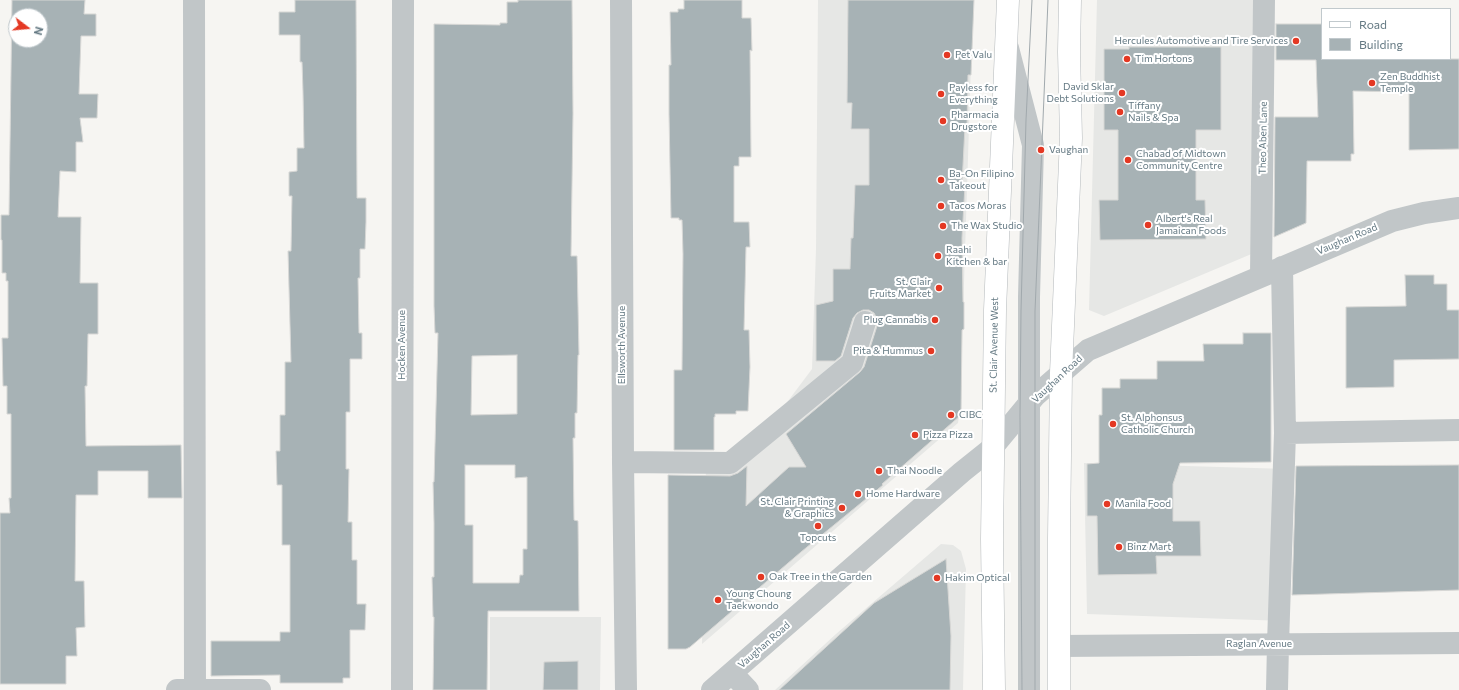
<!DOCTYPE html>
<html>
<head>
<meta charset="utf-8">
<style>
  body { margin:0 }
  #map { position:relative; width:1459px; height:690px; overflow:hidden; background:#f6f5f2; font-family:Commissioner,sans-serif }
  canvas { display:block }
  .legend { position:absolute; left:1321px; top:8px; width:130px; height:52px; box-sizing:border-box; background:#fff; border:1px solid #c1c9cd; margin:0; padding:5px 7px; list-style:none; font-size:12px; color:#647983 }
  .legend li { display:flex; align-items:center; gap:8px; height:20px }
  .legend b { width:20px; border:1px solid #c1c9cd }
  .north { position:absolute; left:8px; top:8px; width:40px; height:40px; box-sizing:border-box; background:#fff; border:1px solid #c1c9cd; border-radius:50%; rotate:106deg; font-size:11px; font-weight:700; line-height:16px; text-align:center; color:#647983 }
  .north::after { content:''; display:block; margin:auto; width:14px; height:18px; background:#e43823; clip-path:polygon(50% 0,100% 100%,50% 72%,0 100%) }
</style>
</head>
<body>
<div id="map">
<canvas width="1459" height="690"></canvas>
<ul class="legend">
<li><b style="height:5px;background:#fff"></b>Road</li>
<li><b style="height:11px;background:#a7b2b5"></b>Building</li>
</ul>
<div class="north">N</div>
</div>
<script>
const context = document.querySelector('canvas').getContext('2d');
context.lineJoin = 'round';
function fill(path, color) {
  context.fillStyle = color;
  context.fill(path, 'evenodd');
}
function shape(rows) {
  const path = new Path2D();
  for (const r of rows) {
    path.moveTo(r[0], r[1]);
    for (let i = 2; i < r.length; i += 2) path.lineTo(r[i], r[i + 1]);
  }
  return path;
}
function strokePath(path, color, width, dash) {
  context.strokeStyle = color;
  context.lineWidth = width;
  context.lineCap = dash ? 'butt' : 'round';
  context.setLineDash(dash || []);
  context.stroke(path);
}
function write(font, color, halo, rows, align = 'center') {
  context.font = font + ' Commissioner,sans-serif';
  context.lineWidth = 4;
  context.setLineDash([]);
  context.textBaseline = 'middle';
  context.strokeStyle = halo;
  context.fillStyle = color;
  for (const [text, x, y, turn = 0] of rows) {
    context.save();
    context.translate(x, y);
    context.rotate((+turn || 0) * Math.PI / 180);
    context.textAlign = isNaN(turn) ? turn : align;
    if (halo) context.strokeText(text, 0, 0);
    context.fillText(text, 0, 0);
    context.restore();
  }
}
fill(shape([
  [818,0,973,0,960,409,958,423,702,644,706,467,776,417,812,369,816,249],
  [1097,0,1260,0,1261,250,1104,316,1089,310],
  [1084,463,1288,469,1285,621,1087,614],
  [941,544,953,545,961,551,966,569,963,690,775,690,836,634],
  [490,617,601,617,600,690,490,690]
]), '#e6e7e5');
const building = shape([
  [12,0,85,0,84,14,96,14,96,36,81,36,79,94,98,94,97,118,80,118,83,142,76,142,76,172,60,171,58,217,81,217,80,283,98,283,98,334,88,334,87,386,85,386,86,446,181,445,182,498,148,498,148,471,98,471,98,495,76,495,75,581,84,581,85,627,76,628,77,656,66,656,66,684,0,684,0,513,10,513,9,498,11,498,11,414,7,414,7,386,3,386,2,338,8,338,8,281,6,281,6,273,2,273,2,240,1,240,1,215,9,215,12,0],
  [16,16,40,16,40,40,16,40,16,16],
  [295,0,356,0,357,198,366,198,366,222,365,249,360,249,360,278,358,278,359,333,362,333,362,359,350,359,350,412,346,412,346,469,349,469,348,522,352,522,352,560,357,560,357,604,366,604,365,630,350,630,350,678,343,678,343,683,280,683,280,675,211,676,211,641,280,641,280,632,290,632,290,545,282,545,282,485,277,485,276,451,280,451,280,415,285,415,285,362,291,362,288,251,291,251,292,196,289,196,289,172,297,171,297,148,304,148,303,92,302,62,300,62,300,35,279,35,279,12,295,12,295,0],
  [518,0,572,0,573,114,571,256,577,256,579,355,578,355,577,413,575,413,575,438,573,438,574,520,578,521,579,611,488,611,487,690,433,690,434,617,433,617,432,577,434,577,434,523,433,482,434,482,438,333,435,333,434,306,434,24,500,25,500,23,507,23,507,2,518,2,518,0],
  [517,355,517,414,471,415,472,356,517,355],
  [465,465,515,465,515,478,527,477,527,549,523,549,523,575,520,575,519,583,473,583,473,525,465,525,465,465],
  [684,0,742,0,742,18,751,18,752,51,750,50,751,157,739,157,739,166,734,166,734,222,749,222,750,247,746,247,744,330,749,330,750,367,748,411,736,411,736,414,715,414,715,417,714,417,714,450,674,450,674,370,682,370,683,254,682,220,679,220,679,218,671,218,669,114,669,65,671,65,670,12,678,12,678,9,684,9,684,0],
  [848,0,974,0,971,75,968,75,967,126,965,126,962,185,965,185,962,238,963,302,964,302,964,329,962,330,961,415,882,484,883,485,801,552,690,647,686,649,668,649,668,475,730,476,738,473,747,466,746,506,789,467,806,467,786,434,860,372,864,367,877,326,877,319,874,313,869,310,863,310,857,313,853,318,841,356,835,361,816,361,816,305,833,301,833,269,850,269,851,238,853,238,855,185,869,185,869,129,851,129,852,103,847,103,848,0],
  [1276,24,1322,24,1322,59,1459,59,1459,149,1409,150,1409,92,1353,91,1354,154,1351,154,1351,161,1307,161,1306,223,1274,237,1275,117,1318,117,1316,60,1276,60,1276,24],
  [1129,47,1221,47,1221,130,1196,130,1196,200,1205,200,1206,239,1100,240,1099,200,1118,200,1118,130,1104,130,1104,49,1129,49,1129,47],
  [1405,275,1434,275,1434,284,1447,284,1447,310,1459,310,1459,359,1394,360,1394,387,1346,388,1346,307,1406,306,1405,275],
  [1243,333,1271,333,1271,462,1180,463,1173,484,1173,521,1200,521,1201,556,1156,556,1157,574,1098,575,1097,516,1087,516,1087,464,1099,463,1099,415,1102,415,1102,388,1120,388,1120,379,1157,379,1157,361,1204,361,1203,344,1243,344,1243,333],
  [1459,465,1459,590,1292,595,1296,466,1459,465],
  [946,559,951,636,950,690,779,690,874,603,946,559],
  [578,661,578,690,543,690,544,662,578,661]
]);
fill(building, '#a7b2b5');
strokePath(building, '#d7d7d5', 1);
const major = shape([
  [994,690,992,539,995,310,1008,0],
  [1059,690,1059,538,1061,373,1071,138,1069,52,1070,0]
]);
strokePath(major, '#b4b9bc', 23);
strokePath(shape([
  [194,0,195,689],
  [621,0,623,462,626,690],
  [1008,48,1033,145,1029,297,1029,690],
  [1261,275,1264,0],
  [1285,433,1459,430],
  [623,462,730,463,852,363,865,322],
  [1059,646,1459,643],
  [732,673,748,690],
  [177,690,260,690],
  [402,690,403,0],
  [712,690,962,472,992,448,1035,396,1088,350,1392,221,1424,213,1459,208],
  [1277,690,1278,644,1285,433,1282,267]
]), '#c1c6c8', 22);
strokePath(major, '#fff', 22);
strokePath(shape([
  [1022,690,1020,416,1021,311,1026,120,1032,0],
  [1035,690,1035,311,1048,0]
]), '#a1a9ad', 1);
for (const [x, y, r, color] of [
  [1296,41,4,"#e43823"],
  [947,55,4,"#e43823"],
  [1127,59,4,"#e43823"],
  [1372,83,4,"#e43823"],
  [1122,93,4,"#e43823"],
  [941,94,4,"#e43823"],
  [1120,112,4,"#e43823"],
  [943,121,4,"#e43823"],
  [1041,150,4,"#e43823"],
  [1128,160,4,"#e43823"],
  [941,180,4,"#e43823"],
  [941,206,4,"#e43823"],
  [1148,225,4,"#e43823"],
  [943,226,4,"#e43823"],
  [938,256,4,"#e43823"],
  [939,288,4,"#e43823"],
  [935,320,4,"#e43823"],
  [931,351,4,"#e43823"],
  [951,415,4,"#e43823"],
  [1113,424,4,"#e43823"],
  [915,435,4,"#e43823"],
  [879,471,4,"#e43823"],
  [858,494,4,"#e43823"],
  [1107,504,4,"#e43823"],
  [842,508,4,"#e43823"],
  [818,526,4,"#e43823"],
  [1119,547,4,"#e43823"],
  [761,577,4,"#e43823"],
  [937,578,4,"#e43823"],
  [718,600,4,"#e43823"]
]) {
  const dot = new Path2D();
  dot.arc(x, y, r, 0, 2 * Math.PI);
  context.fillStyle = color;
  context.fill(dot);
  strokePath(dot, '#fff', 1.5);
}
write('10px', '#647983', '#fff', [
  ["Hercules Automotive and Tire Services",1288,41,"right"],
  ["Pet Valu",955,55],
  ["Tim Hortons",1135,59],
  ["Zen Buddhist",1380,77],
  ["Temple",1380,89],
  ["David Sklar",1114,87,"right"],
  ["Debt Solutions",1114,99,"right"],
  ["Payless for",949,88],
  ["Everything",949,100],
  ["Tiffany",1128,106],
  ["Nails & Spa",1128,118],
  ["Pharmacia",951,115],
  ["Drugstore",951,127],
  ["Vaughan",1049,150],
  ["Chabad of Midtown",1136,154],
  ["Community Centre",1136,166],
  ["Ba-On Filipino",949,174],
  ["Takeout",949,186],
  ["Tacos Moras",949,206],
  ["Albert's Real",1156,219],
  ["Jamaican Foods",1156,231],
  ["The Wax Studio",951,226],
  ["Raahi",946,250],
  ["Kitchen & bar",946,262],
  ["St. Clair",931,282,"right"],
  ["Fruits Market",931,294,"right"],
  ["Plug Cannabis",927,320,"right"],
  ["Pita & Hummus",923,351,"right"],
  ["CIBC",959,415],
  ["St. Alphonsus",1121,418],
  ["Catholic Church",1121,430],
  ["Pizza Pizza",923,435],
  ["Thai Noodle",887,471],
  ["Home Hardware",866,494],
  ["St. Clair Printing",834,502,"right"],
  ["& Graphics",834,514,"right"],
  ["Manila Food",1115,504],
  ["Topcuts",818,538,"center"],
  ["Binz Mart",1127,547],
  ["Oak Tree in the Garden",769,577],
  ["Hakim Optical",945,578],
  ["Young Choung",726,594],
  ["Taekwondo",726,606]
], 'left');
write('10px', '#647983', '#fff', [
  ["Theo Aben Lane",1263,138,-89],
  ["Vaughan Road",1347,239,-23],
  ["Hocken Avenue",402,345,-90],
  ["Ellsworth Avenue",622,345,-90],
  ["St. Clair Avenue West",994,345,-89],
  ["Vaughan Road",1057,379,-43],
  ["Raglan Avenue",1259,644],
  ["Vaughan Road",764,645,-41]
]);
</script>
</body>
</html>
